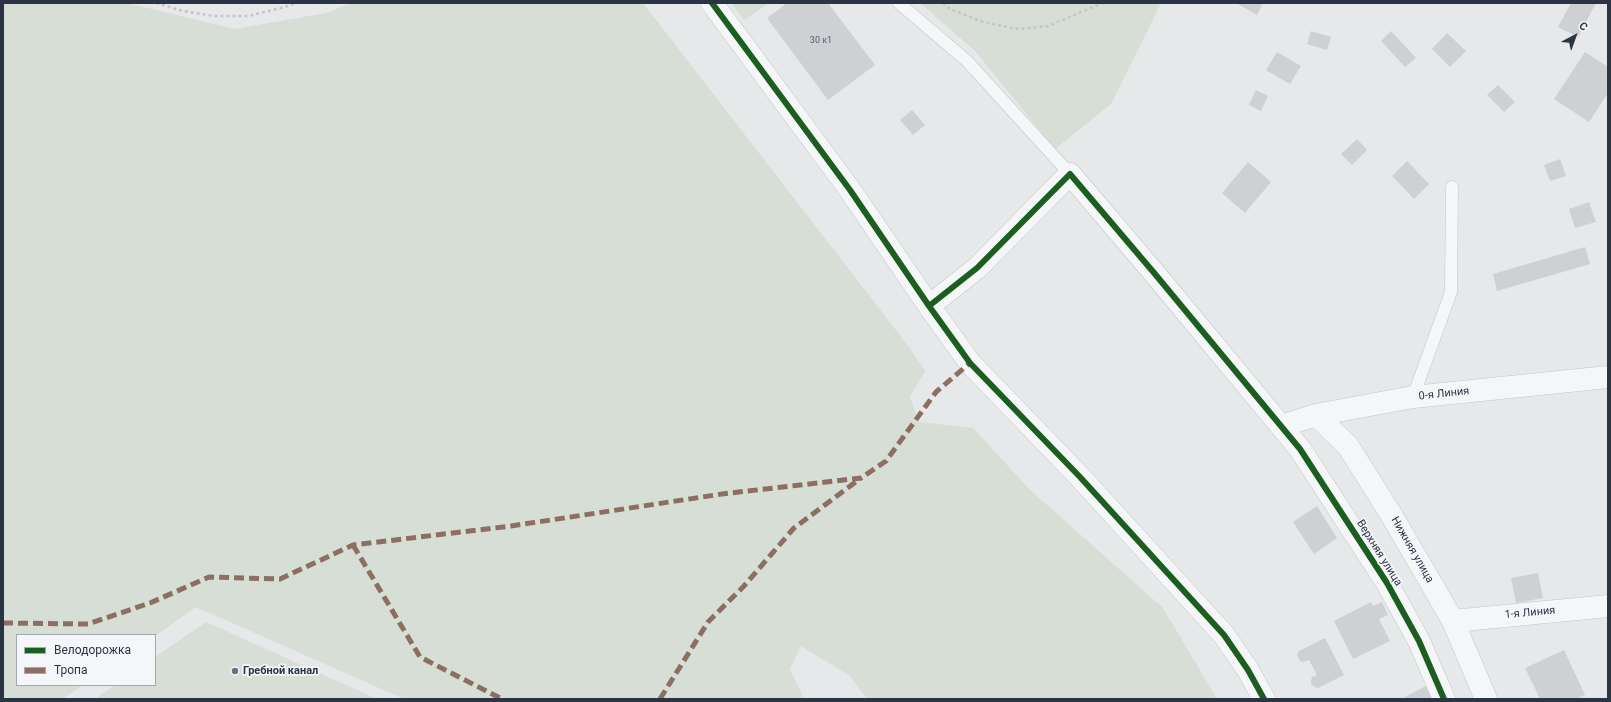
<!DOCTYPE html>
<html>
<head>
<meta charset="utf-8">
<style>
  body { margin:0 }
  #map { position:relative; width:1611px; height:702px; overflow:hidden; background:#e6e8ea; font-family:Roboto,sans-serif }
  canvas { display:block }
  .frame { position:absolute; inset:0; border:4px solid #2b3445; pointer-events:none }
  .legend { position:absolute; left:16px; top:634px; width:140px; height:52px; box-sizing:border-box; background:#f4f6f9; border:1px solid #a4a8b1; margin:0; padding:5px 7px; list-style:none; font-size:12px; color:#2b3445 }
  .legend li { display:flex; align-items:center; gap:8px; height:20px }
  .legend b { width:20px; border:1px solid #a4a8b1 }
  .north { position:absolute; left:1555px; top:16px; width:40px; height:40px; -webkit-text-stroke:3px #f4f6f9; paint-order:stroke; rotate:41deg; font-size:11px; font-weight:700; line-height:16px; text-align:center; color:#2b3445 }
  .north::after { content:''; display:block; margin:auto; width:14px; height:18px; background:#2b3445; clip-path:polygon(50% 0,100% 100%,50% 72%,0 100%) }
</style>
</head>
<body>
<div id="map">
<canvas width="1611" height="702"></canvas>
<div class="frame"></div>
<ul class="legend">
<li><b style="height:5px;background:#1b5e20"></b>Велодорожка</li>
<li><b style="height:5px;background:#8d6e63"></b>Тропа</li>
</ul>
<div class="north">С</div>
</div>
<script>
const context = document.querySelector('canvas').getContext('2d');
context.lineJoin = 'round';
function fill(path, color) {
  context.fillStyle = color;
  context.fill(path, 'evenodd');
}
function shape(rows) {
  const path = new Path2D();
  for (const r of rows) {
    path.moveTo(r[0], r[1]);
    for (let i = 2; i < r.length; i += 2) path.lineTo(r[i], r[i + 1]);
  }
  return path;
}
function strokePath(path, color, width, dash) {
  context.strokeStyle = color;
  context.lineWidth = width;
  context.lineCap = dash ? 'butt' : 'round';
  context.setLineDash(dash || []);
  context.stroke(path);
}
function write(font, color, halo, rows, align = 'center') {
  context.font = font + ' Roboto,sans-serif';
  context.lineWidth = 3.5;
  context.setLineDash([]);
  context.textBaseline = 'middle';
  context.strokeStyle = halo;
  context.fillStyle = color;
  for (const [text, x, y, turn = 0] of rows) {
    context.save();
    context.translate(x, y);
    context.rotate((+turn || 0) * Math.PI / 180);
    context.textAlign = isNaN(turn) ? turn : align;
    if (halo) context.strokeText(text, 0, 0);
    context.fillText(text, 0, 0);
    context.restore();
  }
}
fill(shape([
  [3,3,127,3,235,29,326,13,351,3,643,3,909,347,925,371,910,397,919,422,973,428,1029,489,1163,608,1217,699,865,699,866,698,850,676,801,646,790,669,804,699,404,699,196,607,155,636,17,635,17,685,83,685,63,699,3,699],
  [731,3,769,3,744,20],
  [920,3,1161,3,1111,104,1055,149,975,51],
  [206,622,377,699,95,699,115,685,155,685,155,657]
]), '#d6ded6');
fill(shape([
  [787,3,828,3,875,65,828,100,767,18],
  [1236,3,1263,3,1257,15],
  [1571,3,1596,3,1578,37,1558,27],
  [1311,31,1331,37,1327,50,1307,44],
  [1391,31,1416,58,1405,67,1381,41],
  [1447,33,1466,51,1450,67,1432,49],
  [1277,52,1301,66,1290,84,1266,70],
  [1585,52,1608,67,1608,93,1589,122,1554,99],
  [1498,85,1515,102,1504,112,1487,95],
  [1256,90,1268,96,1261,111,1249,105],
  [912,110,925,125,913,135,900,120],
  [1357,139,1367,150,1352,165,1341,154],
  [1560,159,1566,176,1550,181,1544,165],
  [1407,161,1429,184,1414,199,1392,176],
  [1248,162,1271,182,1245,213,1222,193],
  [1589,202,1596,222,1575,228,1569,209],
  [1585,247,1590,264,1497,291,1493,274],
  [1317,506,1337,538,1314,554,1293,522],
  [1538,573,1543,598,1516,603,1511,578],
  [1371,602,1373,606,1382,602,1388,615,1379,619,1390,641,1353,659,1334,621],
  [1325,638,1344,675,1318,688,1315,687,1311,684,1311,681,1312,677,1317,675,1309,660,1303,662,1300,661,1297,655,1299,651],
  [1564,650,1585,695,1576,699,1540,699,1525,668],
  [1426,686,1432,699,1401,699]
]), '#ced0d3');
const service = shape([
  [899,3,967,61,1070,174],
  [1413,397,1451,292,1452,187]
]);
const minor = shape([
  [712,3,850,190,929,306,970,363,1080,477,1224,635,1248,670,1264,699],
  [929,306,977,268,1070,174,1155,274,1300,449,1387,583,1419,641,1444,699],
  [1316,415,1348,446,1392,516,1453,621,1486,699],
  [1282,426,1316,415,1413,397,1608,377],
  [1453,621,1608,606]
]);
strokePath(service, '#c4c6c8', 13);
strokePath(minor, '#c4c6c8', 23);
strokePath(shape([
  [156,3,183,11,214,16,248,16,285,7,296,3],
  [943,3,950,9,983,22,1018,29,1048,26,1103,3]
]), '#c5c6ca', 2.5, [3, 3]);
strokePath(service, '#f5f6f7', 12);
strokePath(minor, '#f5f6f7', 22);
strokePath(shape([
  [353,545,420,657,502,699],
  [3,623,88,624,150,603,209,577,280,579,353,545,511,526,722,494,861,478,886,461,936,392,970,363],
  [660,699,708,622,744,586,794,528,861,478]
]), '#8d6e63', 5, [10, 5]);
strokePath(shape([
  [712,3,850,190,929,306,970,363,1080,477,1224,635,1248,670,1264,699],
  [929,306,977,268,1070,174,1155,274,1300,449,1387,583,1419,641,1444,699]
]), '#1b5e20', 6);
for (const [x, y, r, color] of [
  [235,671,4,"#6c737f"]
]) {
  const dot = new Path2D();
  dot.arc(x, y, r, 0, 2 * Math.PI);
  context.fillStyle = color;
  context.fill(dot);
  strokePath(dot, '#f4f6f9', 1.5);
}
write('9px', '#545c69', null, [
  ["30 к1",821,41]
]);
write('11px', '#2b3445', '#f4f6f9', [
  ["0-я Линия",1444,394,-6],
  ["Нижняя улица",1412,550,60],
  ["Верхняя улица",1379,553,58],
  ["1-я Линия",1530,613,-5]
]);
write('bold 11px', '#2b3445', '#f4f6f9', [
  ["Гребной канал",243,671]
], 'left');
</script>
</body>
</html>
